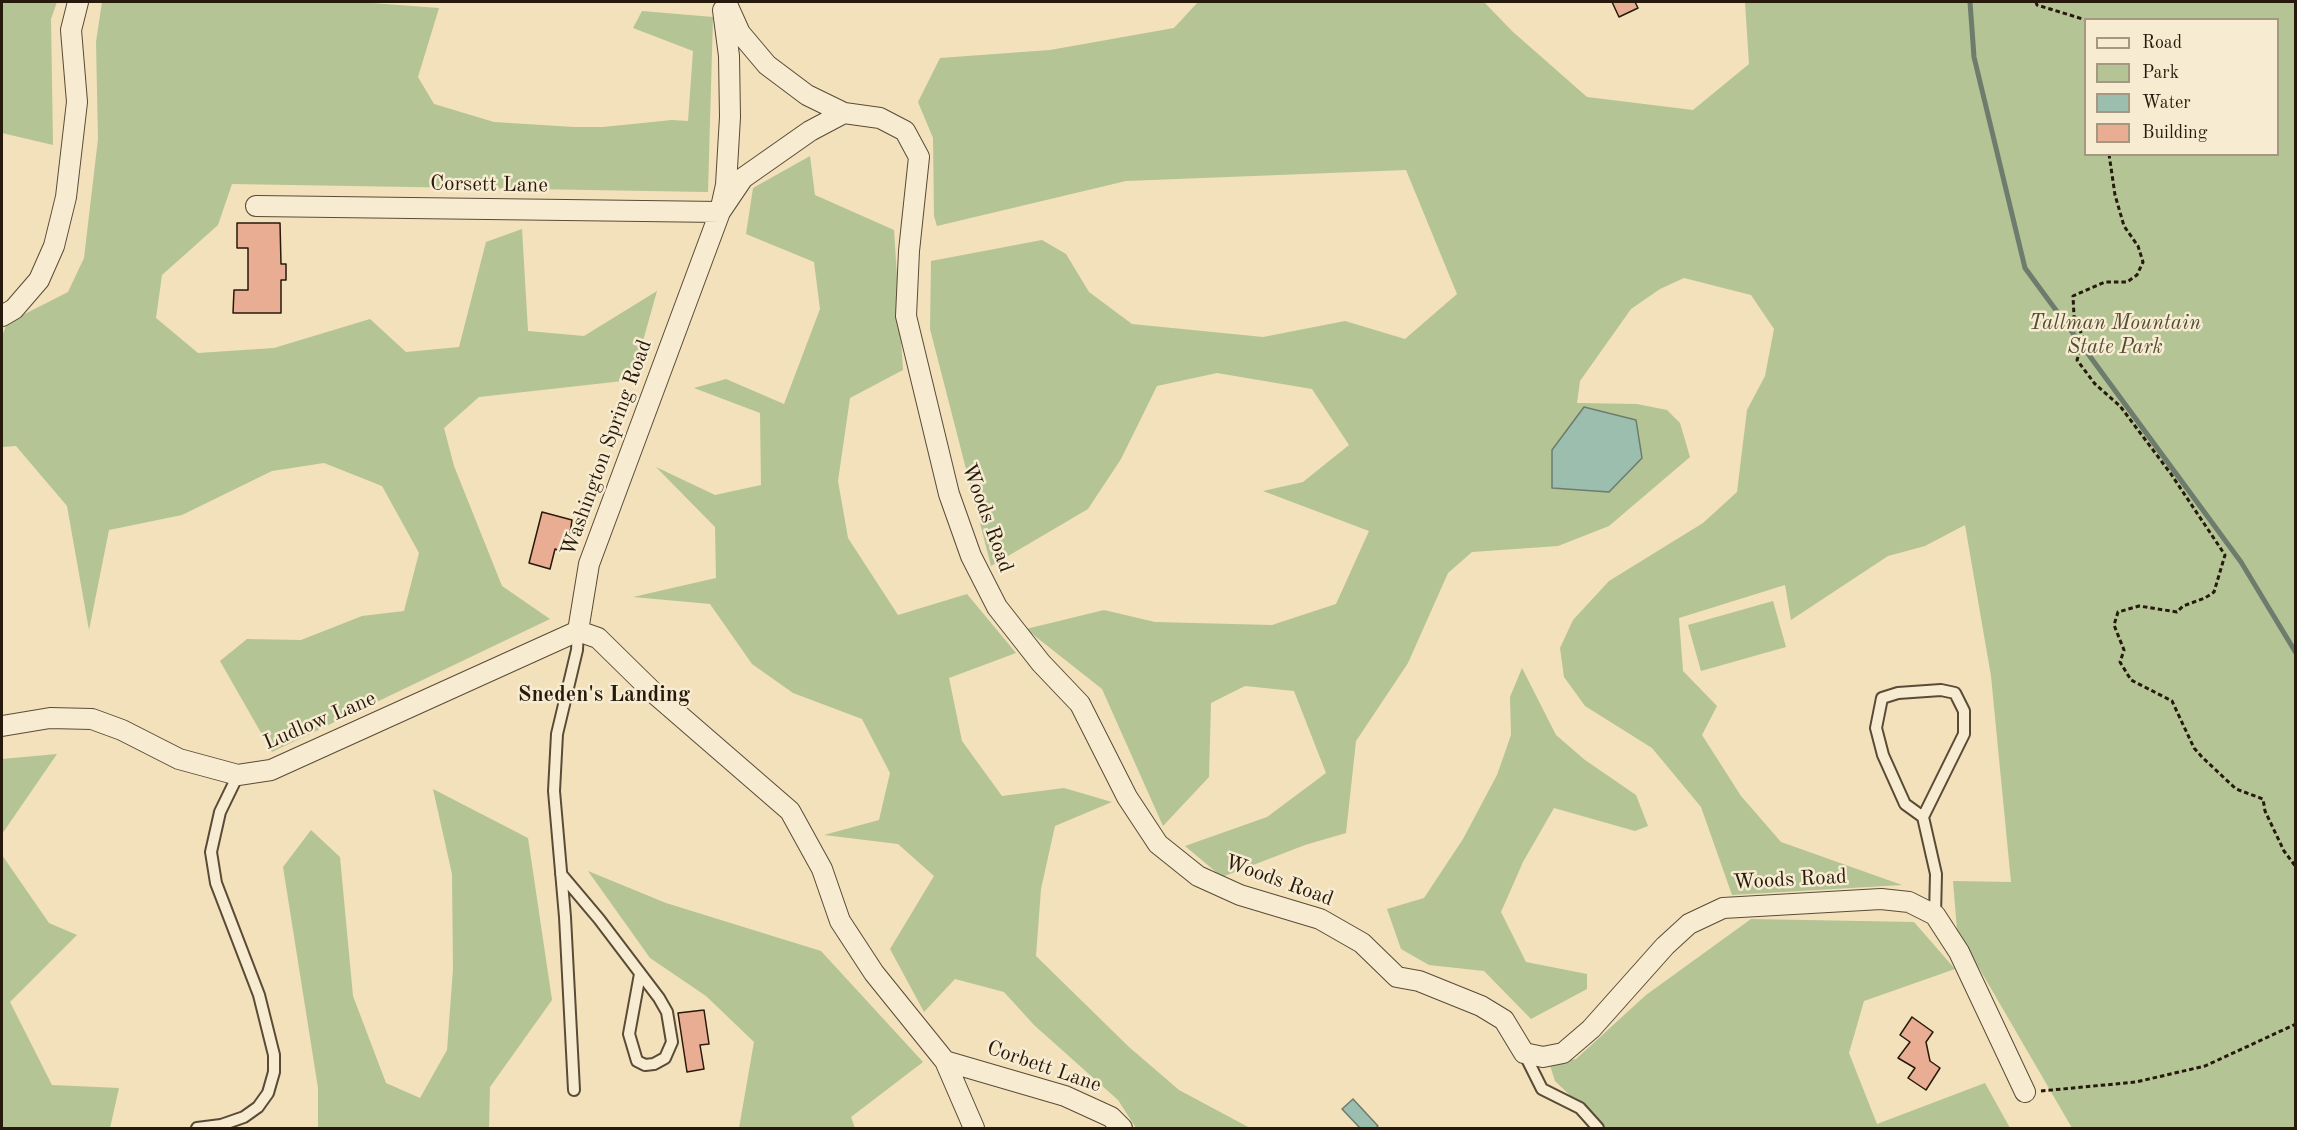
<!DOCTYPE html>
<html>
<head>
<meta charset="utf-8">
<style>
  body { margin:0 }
  #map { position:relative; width:2297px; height:1130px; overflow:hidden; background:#f2e1ba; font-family:"Old Standard TT",serif }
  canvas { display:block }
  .frame { position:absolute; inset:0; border:3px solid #27190b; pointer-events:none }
  .legend { position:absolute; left:2084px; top:18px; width:195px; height:138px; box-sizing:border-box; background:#f7ecd2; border:2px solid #a49882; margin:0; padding:8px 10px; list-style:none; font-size:18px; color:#27190b }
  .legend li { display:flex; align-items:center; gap:12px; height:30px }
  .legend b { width:30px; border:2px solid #a49882 }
</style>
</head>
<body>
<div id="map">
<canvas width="2297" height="1130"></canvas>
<div class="frame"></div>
<ul class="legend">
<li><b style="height:8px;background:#f7ecd2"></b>Road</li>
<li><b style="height:16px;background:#b4c495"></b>Park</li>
<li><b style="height:16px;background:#9bbeaf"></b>Water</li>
<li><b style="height:16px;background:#e9ad94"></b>Building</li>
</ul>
</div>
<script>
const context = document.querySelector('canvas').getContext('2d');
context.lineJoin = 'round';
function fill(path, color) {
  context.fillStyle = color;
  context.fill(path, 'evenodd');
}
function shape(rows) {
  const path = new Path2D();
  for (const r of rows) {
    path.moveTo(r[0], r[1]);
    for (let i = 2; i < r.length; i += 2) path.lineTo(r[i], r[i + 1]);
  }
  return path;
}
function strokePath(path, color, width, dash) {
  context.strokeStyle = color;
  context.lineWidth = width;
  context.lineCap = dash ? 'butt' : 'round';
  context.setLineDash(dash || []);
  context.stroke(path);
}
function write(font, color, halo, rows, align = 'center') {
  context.font = font + ' "Old Standard TT",serif';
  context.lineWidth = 5;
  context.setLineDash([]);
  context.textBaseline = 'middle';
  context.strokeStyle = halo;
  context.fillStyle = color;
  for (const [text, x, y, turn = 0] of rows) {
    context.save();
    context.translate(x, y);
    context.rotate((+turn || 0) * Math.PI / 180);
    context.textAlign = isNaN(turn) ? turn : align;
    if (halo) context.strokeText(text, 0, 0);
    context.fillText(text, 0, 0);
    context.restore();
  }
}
fill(shape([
  [2,2,57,2,51,19,53,145,2,133],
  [102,2,358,2,439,8,418,77,434,104,494,122,574,127,603,127,672,120,688,121,693,51,633,28,642,11,713,17,708,192,232,184,218,225,162,275,156,318,198,353,274,348,370,319,406,352,459,347,486,242,522,229,528,331,584,336,657,291,632,380,479,397,444,428,454,466,502,586,550,619,272,752,220,661,247,639,301,640,362,616,404,611,419,553,382,486,324,463,272,471,182,515,109,530,89,630,67,506,16,446,2,447,2,336,7,323,68,292,84,258,98,139,96,42],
  [1198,2,1484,2,1512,31,1587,97,1693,110,1749,64,1745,2,2295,2,2295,1128,2072,1128,1957,930,1953,881,2011,882,1991,676,1965,525,1925,546,1888,556,1791,620,1785,585,1679,618,1683,671,1717,706,1702,735,1741,796,1781,842,1902,885,1732,895,1701,807,1652,748,1585,706,1564,677,1560,648,1573,620,1609,581,1703,523,1737,492,1747,410,1765,376,1774,329,1751,295,1684,278,1660,289,1631,309,1580,381,1577,403,1637,404,1667,410,1680,423,1690,457,1609,526,1558,546,1472,552,1448,573,1408,663,1356,741,1346,833,1305,845,1222,877,1185,846,1267,817,1326,773,1294,691,1245,686,1211,703,1209,777,1163,826,1102,689,1026,629,1104,610,1155,622,1272,625,1336,604,1369,531,1263,491,1303,482,1349,445,1312,389,1217,373,1157,386,1121,459,1088,509,991,566,930,329,931,261,1042,240,1066,254,1089,292,1132,324,1263,337,1345,321,1405,339,1457,294,1406,170,1126,181,937,226,934,216,933,138,918,102,940,58,1050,50,1174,28],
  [2086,20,2278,20,2278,154,2086,154],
  [810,156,815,195,894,230,903,370,850,398,838,481,848,538,898,615,967,594,1016,653,949,678,962,741,1002,796,1064,788,1112,802,1055,826,1041,889,1036,956,1129,1047,1179,1090,1250,1128,1136,1128,1118,1100,1034,1025,1004,992,955,979,924,1012,890,949,934,876,898,844,824,835,879,820,890,773,862,719,793,693,752,664,710,604,633,597,716,578,715,527,656,467,715,495,761,485,760,413,694,388,726,379,784,404,820,309,814,262,746,234,753,188],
  [1773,601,1786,647,1701,671,1688,625],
  [1522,668,1556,735,1585,760,1636,795,1648,826,1635,831,1554,808,1523,862,1501,912,1526,962,1587,974,1587,989,1531,1019,1484,971,1429,965,1401,949,1387,909,1424,898,1463,839,1497,775,1511,735,1510,697],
  [57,754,2,834,2,759],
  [433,789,528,838,552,1000,490,1087,489,1128,318,1128,318,1088,283,867,311,830,340,857,353,996,386,1083,420,1098,447,1050,453,969,452,874],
  [2,855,49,923,77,935,10,1002,52,1085,119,1088,110,1128,2,1128],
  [588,871,666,903,821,951,923,1062,851,1117,855,1128,739,1128,754,1042,706,996,650,958],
  [1751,919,1914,922,1955,969,1864,1001,1849,1053,1877,1124,1985,1083,2010,1128,1604,1128,1555,1081,1550,1065,1576,1059,1646,995]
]), '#b4c495');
const water = shape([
  [1584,407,1636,420,1642,458,1609,492,1552,488,1552,450,1584,407],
  [1353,1099,1378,1126,1376,1128,1360,1128,1342,1109,1353,1099]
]);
fill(water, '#9bbeaf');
strokePath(water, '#6d7c6d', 1.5);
strokePath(shape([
  [1970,2,1974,57,2025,268,2241,562,2296,653]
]), '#6d7c6d', 5);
const building = shape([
  [1612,2,1635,2,1638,8,1619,17,1612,2],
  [237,223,280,223,281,264,286,264,286,280,281,280,281,313,233,313,234,290,248,290,248,248,237,248,237,223],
  [542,512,572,520,569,540,563,539,560,551,555,549,550,569,529,563,542,512],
  [704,1010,709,1044,700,1045,704,1069,687,1072,678,1013,704,1010],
  [1912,1017,1933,1032,1926,1042,1930,1061,1940,1068,1926,1090,1908,1078,1915,1068,1898,1058,1910,1042,1900,1035,1912,1017]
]);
fill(building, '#e9ad94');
strokePath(building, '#27190b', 1.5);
const service = shape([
  [1923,817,1905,804,1883,755,1876,728,1882,698,1898,693,1941,690,1955,693,1964,711,1964,734,1923,817,1936,874,1935,915],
  [561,874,599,919,659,998,667,1012,672,1042,665,1058,654,1064,645,1065,637,1061,629,1034,640,974],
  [1524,1053,1542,1089,1580,1108,1598,1128],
  [574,1090,565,917,554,791,557,734,577,650,578,631],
  [197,1128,221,1125,244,1117,258,1107,268,1093,274,1072,274,1055,259,995,216,883,211,852,220,812,238,775]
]);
const minor = shape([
  [726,2,740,33,767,65,807,95,844,113,880,118,905,131,919,157,909,251,906,316,949,494,971,556,997,607,1041,663,1080,704,1127,797,1158,844,1198,876,1240,895,1320,919,1362,943,1397,977,1419,981,1481,1006,1504,1020,1524,1053,1543,1057,1563,1053,1591,1029,1665,946,1689,924,1723,908,1881,899,1909,902,1935,915,1959,952,2025,1092],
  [723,10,729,56,730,117,726,185,720,212,589,564,578,631,598,638,655,694,790,811,822,869,840,921,874,973,945,1061,974,1128],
  [256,206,720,212,743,178,810,131,844,113],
  [2,316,14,309,39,280,54,246,66,197,77,102,71,30,78,2],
  [2,726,50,718,92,719,122,730,179,759,238,775,271,770,578,631],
  [945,1061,1065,1096,1111,1117,1122,1128]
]);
strokePath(service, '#5a4b37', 14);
strokePath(minor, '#5a4b37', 22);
strokePath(shape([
  [2036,2,2037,5,2086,20],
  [2109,154,2115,195,2124,226,2138,246,2143,262,2137,275,2127,282,2105,282,2073,296,2074,316,2084,340,2077,360,2095,384,2120,406,2171,474,2225,555,2214,592,2205,598,2183,606,2177,612,2139,606,2118,612,2114,625,2124,650,2120,662,2131,680,2172,701,2194,748,2202,757,2236,789,2263,799,2265,811,2284,851,2296,867],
  [2041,1091,2136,1082,2205,1066,2296,1024]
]), '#27190b', 3, [4.5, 3]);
strokePath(service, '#f7ecd2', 10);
strokePath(minor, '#f7ecd2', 20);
write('21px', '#27190b', '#f7ecd2', [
  ["Corsett Lane",489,185,1],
  ["Washington Spring Road",607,448,-70],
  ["Woods Road",987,518,70],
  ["Ludlow Lane",320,721,-23],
  ["Woods Road",1790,880,-3],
  ["Woods Road",1279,881,20],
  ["Corbett Lane",1044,1067,19]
]);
write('italic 21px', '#514c34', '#f7ecd2', [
  ["Tallman Mountain",2115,323],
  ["State Park",2115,347]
]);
write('bold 22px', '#27190b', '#f7ecd2', [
  ["Sneden's Landing",604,695]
]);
</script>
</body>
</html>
